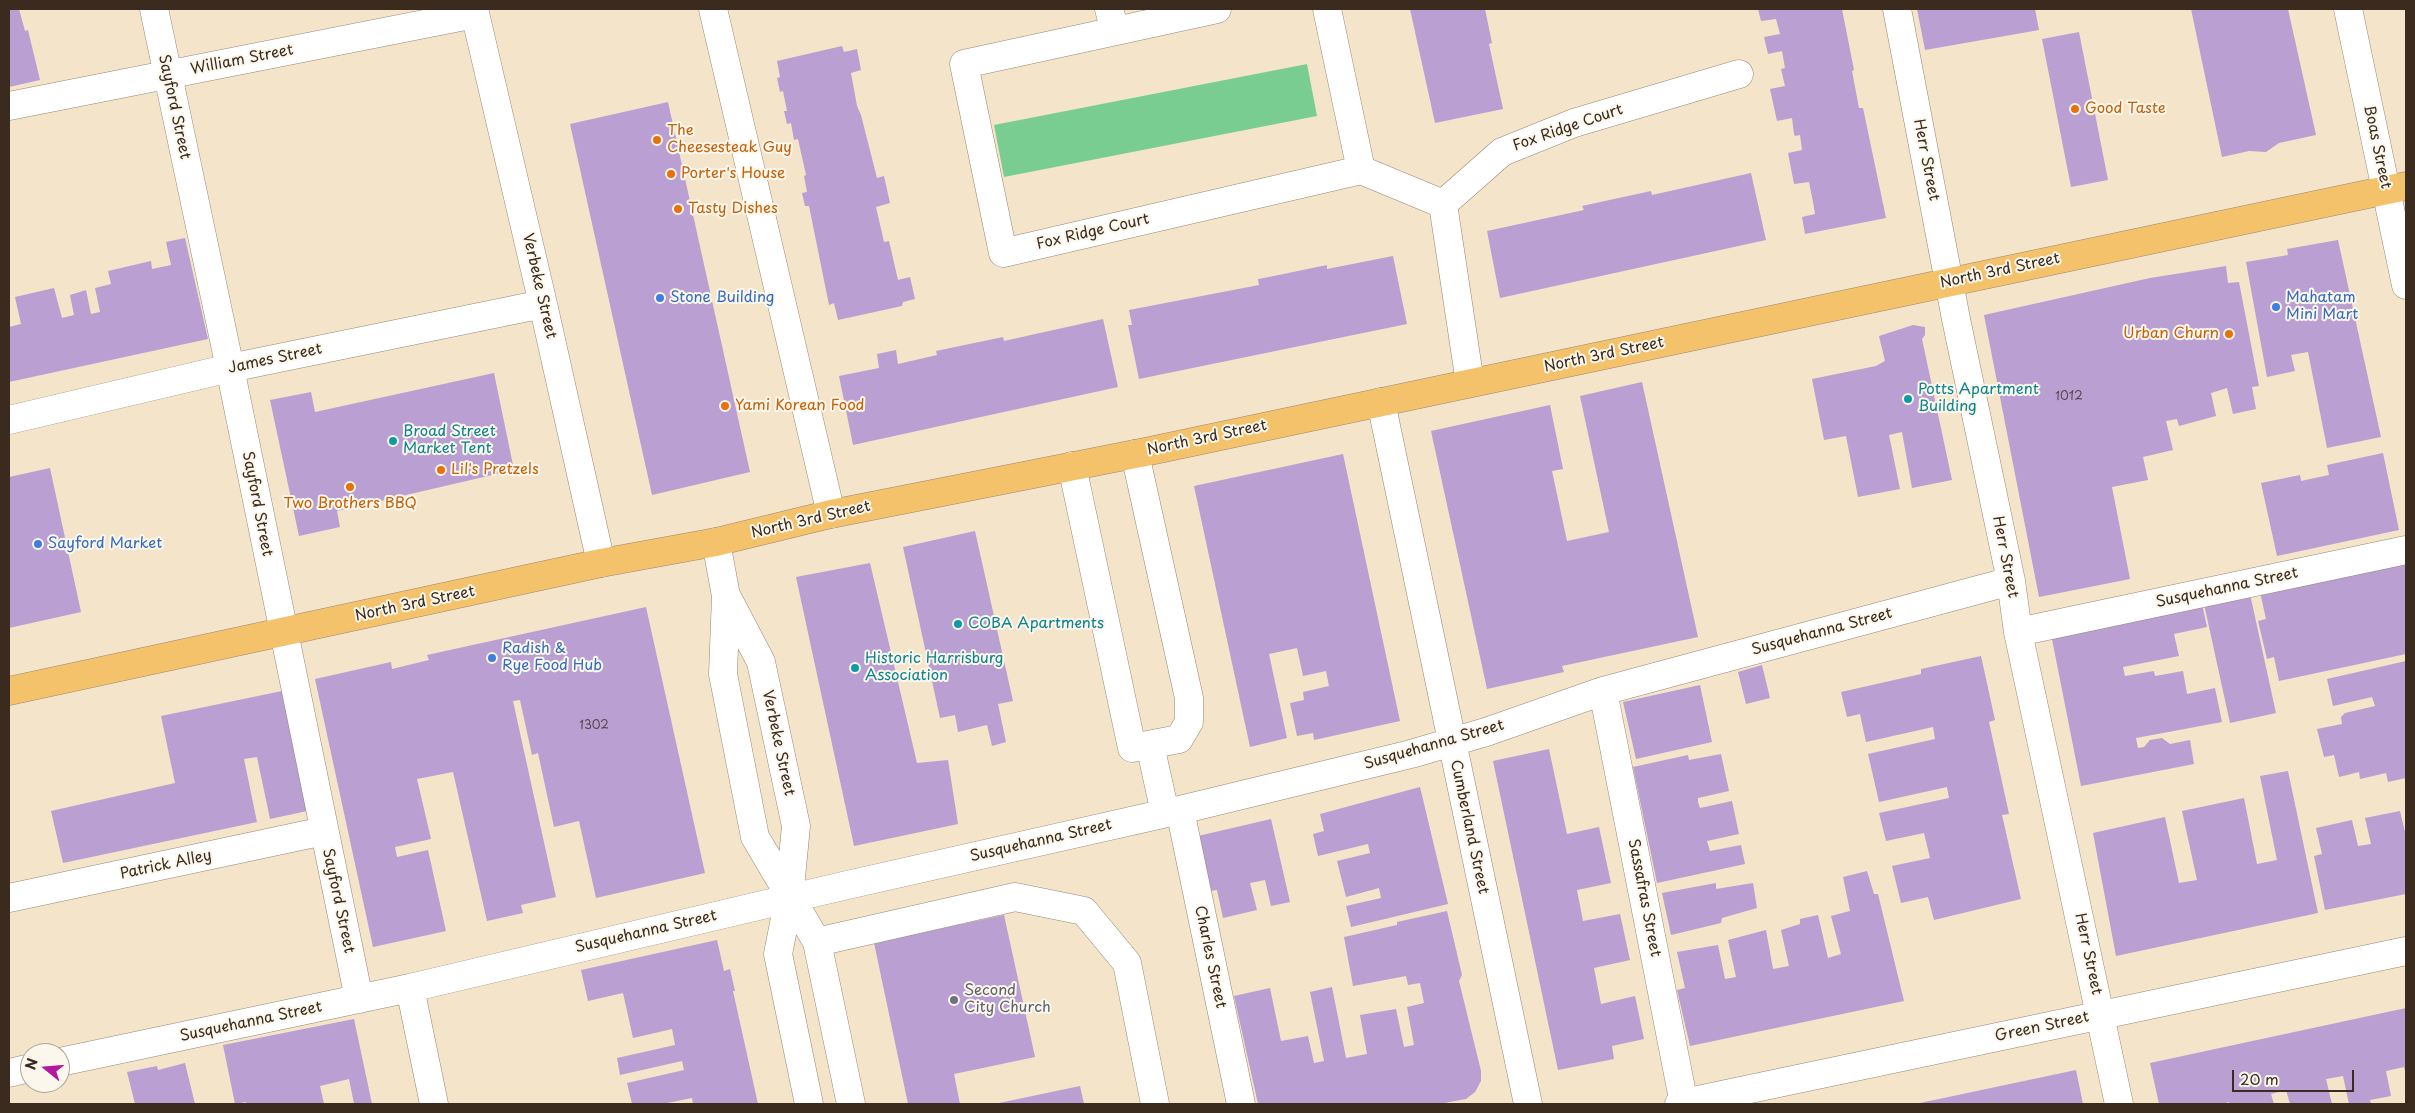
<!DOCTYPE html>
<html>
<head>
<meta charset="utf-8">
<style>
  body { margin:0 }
  #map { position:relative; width:2415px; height:1113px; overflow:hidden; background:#f4e4ca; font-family:"Playpen Sans",sans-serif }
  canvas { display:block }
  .frame { position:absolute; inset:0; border:10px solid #3b2a1e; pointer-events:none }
  .north { position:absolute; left:20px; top:1043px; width:50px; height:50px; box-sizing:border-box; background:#fbf7ec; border:1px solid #aea59a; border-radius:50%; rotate:287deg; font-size:14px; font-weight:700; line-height:20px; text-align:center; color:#3b2a1e }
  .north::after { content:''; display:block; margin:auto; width:18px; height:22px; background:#b5179e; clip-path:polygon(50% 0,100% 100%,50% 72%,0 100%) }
  .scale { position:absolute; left:2232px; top:1070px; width:122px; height:22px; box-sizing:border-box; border:2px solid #3b2a1e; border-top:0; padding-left:6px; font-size:15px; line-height:18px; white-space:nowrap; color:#3b2a1e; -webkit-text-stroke:4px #fbf7ec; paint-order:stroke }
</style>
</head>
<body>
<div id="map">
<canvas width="2415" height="1113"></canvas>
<div class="frame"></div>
<div class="north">N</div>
<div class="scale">20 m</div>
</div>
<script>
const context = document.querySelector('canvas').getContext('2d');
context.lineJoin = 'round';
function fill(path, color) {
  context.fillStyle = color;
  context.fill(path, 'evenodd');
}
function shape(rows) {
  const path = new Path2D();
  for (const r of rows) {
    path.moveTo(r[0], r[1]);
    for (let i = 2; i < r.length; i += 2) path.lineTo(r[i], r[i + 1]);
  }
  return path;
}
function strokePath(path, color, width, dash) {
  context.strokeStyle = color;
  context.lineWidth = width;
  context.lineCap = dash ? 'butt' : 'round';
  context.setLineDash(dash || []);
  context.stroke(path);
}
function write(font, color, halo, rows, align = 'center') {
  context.font = font + ' "Playpen Sans",sans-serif';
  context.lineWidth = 4;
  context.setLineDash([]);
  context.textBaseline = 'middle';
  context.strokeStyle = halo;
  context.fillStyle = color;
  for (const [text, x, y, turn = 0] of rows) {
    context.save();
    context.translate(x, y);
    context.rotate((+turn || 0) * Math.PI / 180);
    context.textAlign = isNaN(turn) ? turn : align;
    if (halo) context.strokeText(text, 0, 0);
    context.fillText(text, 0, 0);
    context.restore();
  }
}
fill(shape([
  [1307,64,1317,116,1004,177,994,125]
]), '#7acd90');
fill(shape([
  [9,9,19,9,25,31,28,30,40,80,9,87],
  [1410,9,1485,9,1492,43,1489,44,1503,109,1435,123],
  [1758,9,1842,9,1854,70,1852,71,1859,108,1863,108,1886,218,1805,234,1802,217,1815,214,1813,202,1809,182,1794,184,1788,153,1802,150,1800,135,1795,136,1794,134,1792,118,1777,121,1770,89,1785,86,1781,69,1785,68,1782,51,1768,54,1764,37,1780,34,1776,19,1761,21],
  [1917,9,2035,9,2039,30,1925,50],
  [2191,9,2288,9,2316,135,2279,143,2266,152,2249,151,2222,157],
  [2079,32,2108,180,2071,187,2042,39],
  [842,46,844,52,857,49,861,70,851,73,857,106,861,115,877,178,884,176,890,203,876,207,884,242,889,241,898,280,910,277,915,299,903,302,902,306,838,320,834,303,829,305,809,206,805,206,802,193,807,192,804,176,806,175,798,139,794,140,791,123,787,124,784,111,787,111,783,91,780,92,777,78,780,77,777,61],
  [668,102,750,472,652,495,570,124],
  [1751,173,1766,240,1500,298,1487,231,1584,210,1582,206,1651,191,1652,195],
  [185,238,208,339,9,382,9,327,21,324,15,297,54,288,62,318,74,315,70,295,86,290,91,314,100,312,95,288,111,284,108,271,151,261,152,269,171,265,166,242],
  [2338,240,2381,437,2327,448,2308,352,2291,355,2295,371,2267,377,2246,262,2288,255,2287,249],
  [1393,256,1407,324,1139,379,1128,325,1132,325,1129,310,1259,285,1258,279,1264,278,1327,265,1327,269],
  [2226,266,2228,283,2239,282,2259,386,2252,387,2256,409,2233,414,2227,388,2211,393,2216,416,2179,426,2177,419,2166,421,2173,450,2143,457,2148,480,2112,487,2130,579,2039,597,1984,315,2150,278],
  [1103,319,1118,387,853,445,839,376,879,368,877,354,896,350,898,364,937,355,936,351,1003,337,1004,341],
  [1913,325,1925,327,1925,335,1922,339,1952,480,1912,488,1902,432,1889,435,1900,489,1858,497,1846,436,1824,440,1812,379,1876,366,1885,361,1879,336],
  [494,373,514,470,337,511,340,527,299,536,270,400,311,392,315,412],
  [1642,382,1698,637,1562,666,1564,672,1487,689,1431,431,1550,405,1563,469,1552,471,1567,541,1609,532,1580,396],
  [2383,453,2399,530,2277,556,2261,483,2300,475,2301,481,2329,475,2327,465],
  [1343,454,1400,721,1314,740,1313,733,1297,736,1290,703,1304,700,1303,692,1329,686,1326,671,1303,676,1297,648,1269,654,1287,738,1250,747,1194,486],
  [50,468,81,612,9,628,9,477],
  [975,531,1013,701,998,704,1006,742,992,746,987,725,958,732,955,715,940,718,903,547],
  [2406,562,2406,654,2279,681,2274,657,2267,659,2258,621,2266,619,2260,592],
  [870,563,917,763,948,760,958,824,854,846,796,577],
  [2250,594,2276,713,2230,723,2204,604],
  [2202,604,2207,627,2174,634,2179,656,2123,667,2125,676,2154,671,2155,676,2183,671,2187,694,2215,688,2222,722,2136,738,2138,748,2144,747,2150,740,2162,738,2170,744,2190,740,2194,764,2081,786,2050,629],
  [646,607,705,873,596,898,579,821,554,827,538,753,532,755,520,700,513,701,556,897,521,905,523,913,487,921,453,772,417,779,431,839,395,847,397,857,428,850,446,931,373,947,315,679,391,662,392,669,429,660,427,655],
  [1981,656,1995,720,1989,722,2009,814,2002,815,2021,899,1934,920,1928,897,1901,903,1892,866,1930,858,1924,833,1886,841,1879,813,1949,798,1947,787,1879,802,1868,754,1935,739,1933,727,1866,742,1860,714,1847,717,1841,692,1921,674,1921,669],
  [2406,661,2406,778,2388,782,2386,773,2360,779,2359,772,2339,777,2334,755,2324,757,2317,729,2342,724,2341,717,2345,713,2375,706,2372,697,2333,706,2327,679],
  [1762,665,1770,698,1746,704,1738,672],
  [1700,685,1712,742,1636,759,1623,702],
  [287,690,306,779,300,781,307,811,270,819,257,757,244,759,257,822,63,863,51,811,175,783,161,716],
  [1549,749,1567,834,1599,827,1606,860,1611,883,1577,890,1583,921,1620,914,1630,960,1594,968,1601,1004,1635,996,1644,1039,1612,1046,1614,1059,1558,1070,1493,761],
  [1721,754,1729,791,1698,798,1698,802,1700,808,1732,801,1739,834,1707,841,1710,851,1741,845,1745,864,1657,883,1633,767,1688,755,1689,760],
  [2288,771,2318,913,2116,956,2093,833,2165,817,2179,883,2197,880,2182,811,2244,798,2257,864,2277,860,2260,776],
  [1420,787,1448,904,1351,927,1346,906,1381,898,1379,888,1346,897,1337,861,1370,853,1368,844,1318,856,1313,834,1324,831,1320,814],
  [2400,811,2406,836,2406,894,2325,910,2314,856,2322,854,2316,828,2352,820,2358,846,2371,844,2365,818],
  [1271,819,1290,902,1271,906,1265,880,1250,883,1257,910,1223,918,1217,890,1210,891,1198,836],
  [1867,871,1874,894,1878,894,1904,1001,1690,1046,1677,990,1685,988,1677,952,1718,945,1725,979,1736,977,1728,940,1766,930,1773,969,1789,966,1781,930,1800,924,1800,919,1818,915,1828,958,1841,954,1831,916,1850,911,1843,877],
  [1716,883,1716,889,1753,883,1757,908,1722,918,1721,923,1671,935,1662,893],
  [1447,911,1462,975,1459,981,1481,1071,1481,1081,1475,1092,1466,1099,1439,1104,1258,1104,1234,996,1270,988,1281,1041,1308,1036,1314,1063,1324,1061,1310,992,1332,987,1346,1058,1367,1054,1360,1015,1396,1009,1404,1047,1414,1045,1407,1007,1424,1003,1420,983,1408,985,1406,976,1353,986,1344,937,1397,925,1397,922],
  [1004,915,1035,1057,954,1074,960,1104,908,1104,874,943],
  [717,940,724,971,730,969,735,991,733,991,758,1104,693,1104,692,1098,662,1104,632,1104,627,1083,684,1070,682,1061,620,1075,617,1058,675,1045,672,1029,633,1038,623,993,588,1001,581,970],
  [2406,1008,2406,1075,2404,1067,2386,1071,2391,1096,2370,1100,2371,1104,2349,1104,2343,1076,2326,1079,2332,1104,2290,1104,2286,1090,2271,1094,2274,1104,2229,1104,2229,1102,2222,1104,2159,1104,2150,1063],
  [354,1019,372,1104,354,1104,349,1079,320,1086,324,1104,246,1104,246,1102,235,1104,223,1045],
  [185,1063,195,1104,135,1104,127,1072,157,1066,158,1070],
  [2076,1070,2083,1104,1920,1104,1920,1103],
  [1080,1086,1084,1104,999,1104,999,1103]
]), '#b99fd2');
const minor = shape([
  [154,9,230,368,359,999],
  [474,9,543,304,601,563],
  [713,9,831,514],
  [1109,9,1115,31],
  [1217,9,964,64,1003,253,1361,170,1327,9],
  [1897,9,1956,319,2011,581,2018,632,2119,1104],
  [2348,9,2406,285],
  [9,106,475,14],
  [1361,170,1443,204],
  [1470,383,1443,204,1502,152,1574,123,1739,74],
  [1381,402,1528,1104],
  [9,420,230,368,543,304],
  [1072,466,1132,748,1179,739,1189,722,1189,698,1135,454],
  [716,542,726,596,723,674,755,837,817,942,851,1104],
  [727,597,761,662,796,826,789,898,778,954,809,1104],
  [2018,632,2406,550],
  [1603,691,1684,1104],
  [1150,745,1165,813],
  [1180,810,1241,1104],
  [9,898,324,831],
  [817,942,1015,897,1084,911,1127,963,1155,1104],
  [410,988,434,1104],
  [60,1062,410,988,843,886,1180,810,1411,754,1486,732,1603,691,2011,581],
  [9,1073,30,1068],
  [1679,1104,2406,951]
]);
const major = shape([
  [9,691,601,563,716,542,831,514,1145,452,2406,186]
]);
strokePath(minor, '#988774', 29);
strokePath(major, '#988774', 29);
strokePath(minor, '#fff', 28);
strokePath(major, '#f4c26a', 28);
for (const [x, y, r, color] of [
  [2075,109,5,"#e8710a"],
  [657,140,5,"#e8710a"],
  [671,174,5,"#e8710a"],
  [678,209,5,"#e8710a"],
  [660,298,5,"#3f7fe0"],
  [2276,307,5,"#3f7fe0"],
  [2229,334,5,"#e8710a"],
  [1908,399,5,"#0f9aa8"],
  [725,406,5,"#e8710a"],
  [393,441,5,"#0f9aa8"],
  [441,470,5,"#e8710a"],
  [350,487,5,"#e8710a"],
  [38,544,5,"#3f7fe0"],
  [958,624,5,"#0f9aa8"],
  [492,658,5,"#3f7fe0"],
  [855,668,5,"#0f9aa8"],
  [954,1000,5,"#6b7280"]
]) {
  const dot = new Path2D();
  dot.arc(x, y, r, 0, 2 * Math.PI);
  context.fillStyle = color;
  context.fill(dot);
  strokePath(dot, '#fbf7ec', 2);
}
write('12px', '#5a474b', null, [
  ["1012",2069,397],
  ["1302",594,726]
]);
write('15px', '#3b2a1e', '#fbf7ec', [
  ["William Street",242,60,-11],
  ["Sayford Street",174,107,78],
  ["Fox Ridge Court",1568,128,-19],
  ["Boas Street",2377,147,78],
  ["Herr Street",1926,160,79],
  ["Fox Ridge Court",1093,232,-13],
  ["North 3rd Street",2000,271,-12],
  ["Verbeke Street",539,286,77],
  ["North 3rd Street",1604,355,-12],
  ["James Street",275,359,-12],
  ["North 3rd Street",1207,438,-12],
  ["Sayford Street",257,504,79],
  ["North 3rd Street",811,520,-13],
  ["Herr Street",2005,557,79],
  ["Susquehanna Street",2227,588,-12],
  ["North 3rd Street",415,604,-12],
  ["Susquehanna Street",1822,632,-15],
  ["Verbeke Street",778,743,78],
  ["Susquehanna Street",1434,745,-16],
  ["Cumberland Street",1469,827,78],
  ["Susquehanna Street",1041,841,-13],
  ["Patrick Alley",166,865,-12],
  ["Sassafras Street",1644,898,79],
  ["Sayford Street",338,901,78],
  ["Susquehanna Street",646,932,-13],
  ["Herr Street",2088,954,78],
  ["Charles Street",1210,957,78],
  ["Susquehanna Street",251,1022,-12],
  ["Green Street",2042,1027,-12]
]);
write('15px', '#c56008', '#fbf7ec', [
  ["Good Taste",2085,109],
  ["The",667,131],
  ["Cheesesteak Guy",667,148],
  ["Porter's House",681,174],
  ["Tasty Dishes",688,209],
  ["Urban Churn",2219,334,"right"],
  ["Yami Korean Food",735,406],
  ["Lil's Pretzels",451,470],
  ["Two Brothers BBQ",350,504,"center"]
], 'left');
write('15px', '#366cbe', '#fbf7ec', [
  ["Stone Building",670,298],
  ["Mahatam",2286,298],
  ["Mini Mart",2286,315],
  ["Sayford Market",48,544],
  ["Radish &",502,649],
  ["Rye Food Hub",502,666]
], 'left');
write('15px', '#0d838f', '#fbf7ec', [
  ["Potts Apartment",1918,390],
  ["Building",1918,407],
  ["Broad Street",403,432],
  ["Market Tent",403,449],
  ["COBA Apartments",968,624],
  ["Historic Harrisburg",865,659],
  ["Association",865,676]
], 'left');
write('15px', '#5b616d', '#fbf7ec', [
  ["Second",964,991],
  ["City Church",964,1008]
], 'left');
</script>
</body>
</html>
